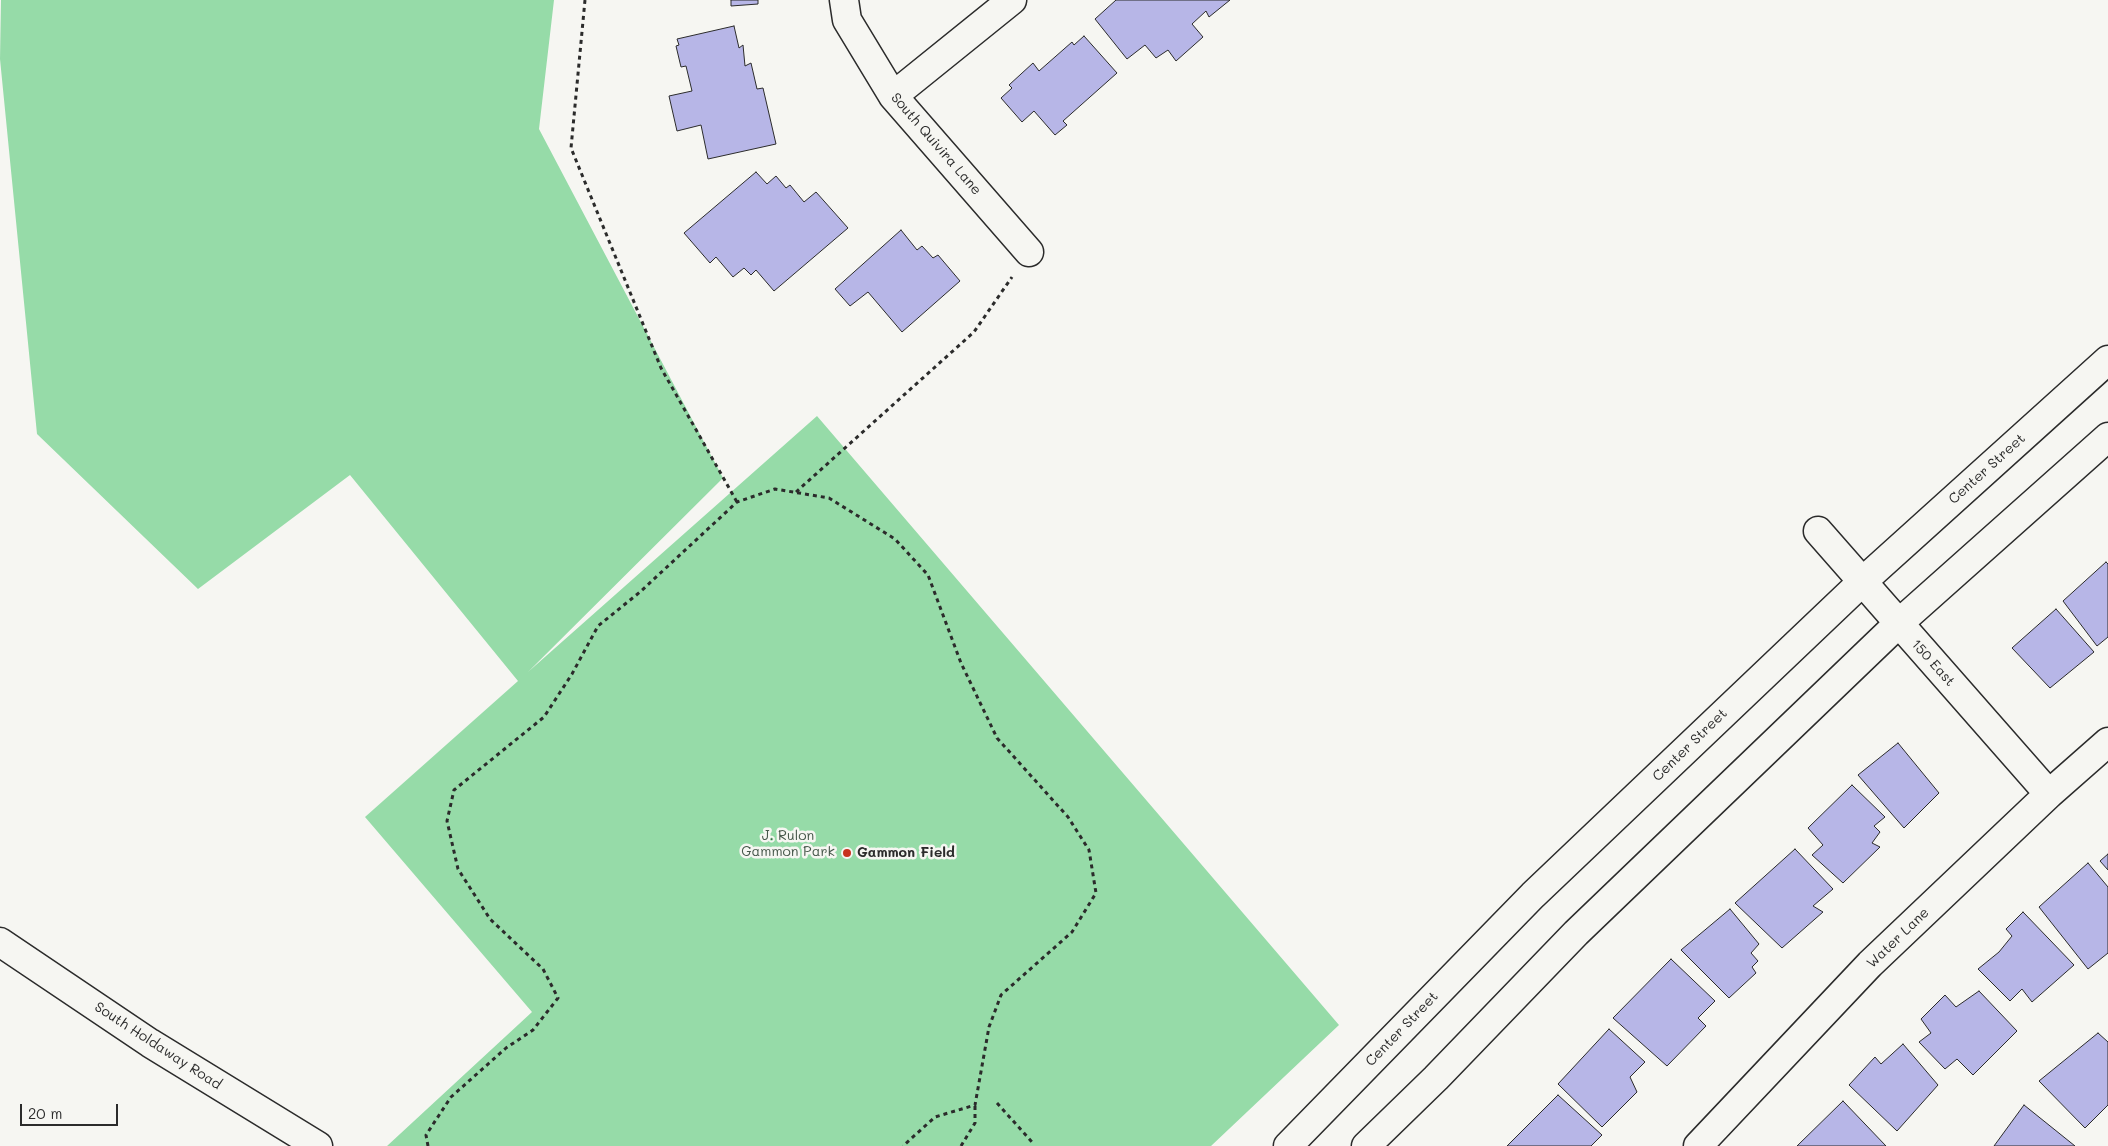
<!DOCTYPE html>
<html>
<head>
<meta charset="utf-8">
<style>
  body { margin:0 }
  #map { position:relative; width:2108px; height:1146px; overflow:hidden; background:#f6f6f2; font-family:Mali,sans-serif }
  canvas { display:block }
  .scale { position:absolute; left:20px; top:1104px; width:98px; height:22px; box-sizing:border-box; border:2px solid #2b2b2b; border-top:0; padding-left:6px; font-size:15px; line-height:18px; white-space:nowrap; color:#2b2b2b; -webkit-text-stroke:4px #f6f6f2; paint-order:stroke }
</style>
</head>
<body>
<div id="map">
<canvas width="2108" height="1146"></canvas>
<div class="scale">20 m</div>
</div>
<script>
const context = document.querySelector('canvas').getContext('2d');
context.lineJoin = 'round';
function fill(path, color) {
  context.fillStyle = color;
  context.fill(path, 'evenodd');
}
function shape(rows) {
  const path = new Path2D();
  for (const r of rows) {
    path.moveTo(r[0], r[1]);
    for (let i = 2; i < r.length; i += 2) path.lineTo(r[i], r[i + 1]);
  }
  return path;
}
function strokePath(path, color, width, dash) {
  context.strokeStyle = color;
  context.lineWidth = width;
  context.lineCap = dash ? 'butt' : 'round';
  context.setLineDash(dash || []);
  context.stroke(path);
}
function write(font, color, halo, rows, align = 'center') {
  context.font = font + ' Mali,sans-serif';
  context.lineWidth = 5;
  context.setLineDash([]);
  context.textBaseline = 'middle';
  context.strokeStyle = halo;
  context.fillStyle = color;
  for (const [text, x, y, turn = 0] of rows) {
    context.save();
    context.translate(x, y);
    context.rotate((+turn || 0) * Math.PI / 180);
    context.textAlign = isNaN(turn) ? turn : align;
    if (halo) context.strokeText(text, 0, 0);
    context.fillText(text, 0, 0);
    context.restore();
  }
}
fill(shape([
  [1,0,554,0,539,129,723,478,528,672,817,416,1339,1025,1211,1146,387,1146,532,1012,365,817,518,681,350,475,198,589,37,434,0,59]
]), '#96dba8');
const building = shape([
  [731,0,758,0,758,4,731,6,731,0],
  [1116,0,1230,0,1209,17,1206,11,1192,24,1203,37,1176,61,1168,50,1156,58,1145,45,1127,59,1095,19,1116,0],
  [734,26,739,48,743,45,745,66,751,63,757,89,763,88,776,144,708,159,701,125,677,131,669,96,692,91,686,66,681,67,676,46,679,45,677,39,734,26],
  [1084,36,1117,73,1063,121,1067,125,1055,135,1034,111,1022,122,1001,98,1012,88,1009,85,1033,63,1039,71,1072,42,1074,45,1084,36],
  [756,172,767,184,776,176,786,188,790,185,804,202,816,192,848,228,774,291,756,270,751,275,744,268,733,277,716,257,710,263,684,233,756,172],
  [901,230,917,250,922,246,933,258,938,255,960,281,902,332,868,292,850,306,835,289,901,230],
  [2106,562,2108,564,2108,637,2097,646,2063,601,2106,562],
  [2056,609,2094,652,2050,688,2012,648,2056,609],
  [1898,743,1939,793,1904,828,1858,775,1898,743],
  [1852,785,1885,817,1874,826,1880,832,1872,843,1880,847,1843,883,1812,855,1823,845,1808,828,1852,785],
  [1795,849,1833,889,1813,906,1823,912,1782,948,1735,903,1795,849],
  [2108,854,2108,870,2100,861,2108,854],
  [2088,863,2108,887,2108,953,2088,969,2039,907,2088,863],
  [1730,909,1759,944,1751,953,1758,961,1752,967,1756,973,1729,998,1681,950,1730,909],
  [2023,912,2074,965,2032,1002,2022,989,2010,1001,1978,969,1999,952,2012,936,2006,929,2023,912],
  [1671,959,1715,1001,1698,1018,1706,1026,1667,1066,1613,1018,1671,959],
  [1979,991,2017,1031,1973,1075,1957,1059,1945,1069,1919,1042,1931,1033,1921,1019,1945,995,1956,1007,1979,991],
  [1609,1029,1645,1062,1630,1077,1637,1092,1602,1127,1558,1084,1609,1029],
  [2098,1033,2108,1042,2108,1105,2085,1128,2039,1081,2098,1033],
  [1903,1044,1938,1085,1897,1131,1849,1085,1875,1057,1881,1064,1903,1044],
  [1558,1095,1602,1135,1591,1146,1507,1146,1558,1095],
  [1843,1101,1886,1146,1797,1146,1843,1101],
  [2024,1105,2075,1146,1994,1146,2024,1105]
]);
fill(building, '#b7b6e7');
strokePath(building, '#2b2b2b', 1);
const minor = shape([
  [844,0,847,20,893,96,1029,252],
  [893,96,1012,0],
  [1818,531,2049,794],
  [0,942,150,1043,318,1146],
  [1698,1146,1870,964,2049,794,2108,742]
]);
const secondary = shape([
  [1288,1146,1533,895,1862,582,2108,360],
  [1366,1146,1436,1078,1576,933,1848,672,1898,624,2108,437]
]);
strokePath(minor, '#2b2b2b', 31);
strokePath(secondary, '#2b2b2b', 31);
strokePath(shape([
  [585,0,571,148,661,368,737,502],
  [796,492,974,332,1012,277],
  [997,1103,1032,1142],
  [428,1146,426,1135,451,1097,506,1048,533,1030,558,998,543,969,490,919,458,869,447,821,454,790,544,717,572,674,598,626,640,592,737,502,775,489,829,498,895,539,928,575,961,663,997,738,1068,817,1089,850,1096,893,1072,932,1001,995,989,1027,975,1105,935,1117,903,1146],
  [961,1146,975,1123,975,1105]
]), '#2b2b2b', 3, [4, 4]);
strokePath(minor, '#f6f6f2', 28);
strokePath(secondary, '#f6f6f2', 28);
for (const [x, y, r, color] of [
  [847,853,5,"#c8321e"]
]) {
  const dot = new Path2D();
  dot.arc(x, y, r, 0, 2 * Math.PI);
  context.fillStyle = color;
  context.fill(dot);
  strokePath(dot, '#f6f6f2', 2);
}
write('14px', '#2b2b2b', '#f6f6f2', [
  ["South Quivira Lane",936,144,49],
  ["Center Street",1987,469,-42],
  ["150 East",1933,663,48],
  ["Center Street",1690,745,-44],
  ["Water Lane",1898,938,-44],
  ["Center Street",1402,1029,-46],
  ["South Holdaway Road",158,1046,33]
]);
write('14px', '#46574a', '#f6f6f2', [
  ["J. Rulon",788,836],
  ["Gammon Park",788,852]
]);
write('bold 14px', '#2b2b2b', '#f6f6f2', [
  ["Gammon Field",857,853]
], 'left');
</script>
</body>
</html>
